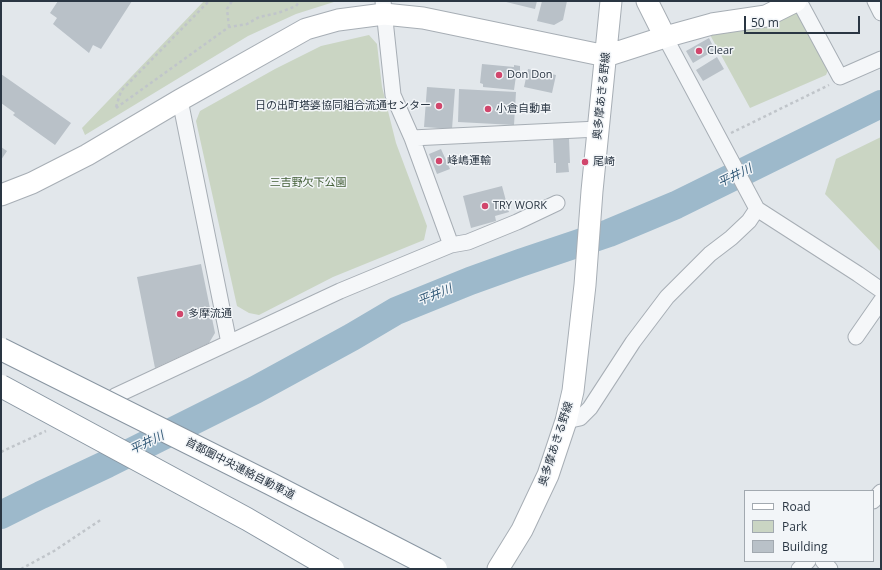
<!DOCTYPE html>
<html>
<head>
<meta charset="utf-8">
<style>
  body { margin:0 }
  #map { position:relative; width:882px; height:570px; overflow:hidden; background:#e2e7eb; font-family:"Open Sans",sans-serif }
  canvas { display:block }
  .frame { position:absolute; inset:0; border:2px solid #2a3643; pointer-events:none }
  .legend { position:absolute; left:744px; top:490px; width:130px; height:72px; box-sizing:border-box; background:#f2f5f8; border:1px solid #a2a9b0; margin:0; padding:5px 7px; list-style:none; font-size:12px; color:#2a3643 }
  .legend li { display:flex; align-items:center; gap:8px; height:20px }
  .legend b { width:20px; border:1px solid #a2a9b0 }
  .scale { position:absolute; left:744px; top:16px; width:116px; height:18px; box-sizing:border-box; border:2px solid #2a3643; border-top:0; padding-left:5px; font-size:12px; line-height:14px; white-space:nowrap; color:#2a3643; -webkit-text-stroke:3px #f2f5f8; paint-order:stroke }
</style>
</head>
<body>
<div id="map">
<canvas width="882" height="570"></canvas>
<div class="frame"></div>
<ul class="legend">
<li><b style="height:5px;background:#fff"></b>Road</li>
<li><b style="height:11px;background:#cad5c3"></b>Park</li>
<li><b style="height:11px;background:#b9c1c8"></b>Building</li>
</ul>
<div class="scale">50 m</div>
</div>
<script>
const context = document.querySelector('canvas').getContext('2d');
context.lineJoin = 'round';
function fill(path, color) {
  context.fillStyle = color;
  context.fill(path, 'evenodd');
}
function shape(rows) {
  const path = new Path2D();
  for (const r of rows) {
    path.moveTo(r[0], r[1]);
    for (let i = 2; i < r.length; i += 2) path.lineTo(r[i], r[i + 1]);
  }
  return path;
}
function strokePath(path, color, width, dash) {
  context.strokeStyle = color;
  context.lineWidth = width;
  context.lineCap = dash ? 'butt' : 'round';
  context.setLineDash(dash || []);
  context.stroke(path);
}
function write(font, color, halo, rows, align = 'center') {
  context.font = font + ' "Open Sans","Noto Sans JP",sans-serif';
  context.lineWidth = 3;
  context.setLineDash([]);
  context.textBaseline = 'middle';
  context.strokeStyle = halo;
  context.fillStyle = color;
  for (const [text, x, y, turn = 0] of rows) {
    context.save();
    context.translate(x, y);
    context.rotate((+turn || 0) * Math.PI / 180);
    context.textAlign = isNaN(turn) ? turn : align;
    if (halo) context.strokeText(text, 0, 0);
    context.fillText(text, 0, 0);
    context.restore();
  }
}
fill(shape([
  [204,1,337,1,296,14,248,36,85,135,82,128],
  [793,12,801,13,829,68,826,75,750,108,709,33],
  [369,35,377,44,382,87,396,143,427,226,424,240,333,277,259,315,249,313,237,306,196,121,200,111,275,69,321,46],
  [881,137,881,252,825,194,836,159]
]), '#cad5c3');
strokePath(shape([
  [1,515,41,495,107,464,255,390,352,337,396,311,470,281,520,263,609,233,676,205,881,104]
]), '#9db9cb', 28);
fill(shape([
  [58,1,132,1,101,49,93,45,89,53,53,24,57,18,50,13],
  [502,1,537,1,535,9],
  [542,1,567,1,563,20,554,25,537,21],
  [709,38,715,50,693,63,686,51],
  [717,57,724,69,703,81,696,70],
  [482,64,514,67,514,65,520,66,520,77,516,76,514,90,483,87,483,84,480,83],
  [528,69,556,75,552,93,524,87],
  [1,74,71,123,55,145,13,115,15,113,1,103],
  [427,87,455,89,452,129,424,127],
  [459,89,516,92,514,125,458,122],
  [569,138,570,163,568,163,569,172,556,173,556,163,554,163,553,139],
  [1,147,7,151,1,160],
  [441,149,450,169,437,174,429,154],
  [502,186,509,212,495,216,496,221,471,228,463,196],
  [201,264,215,333,209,343,155,368,137,277]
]), '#b9c1c8');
const street = shape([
  [383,1,393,95,412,138,451,245],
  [799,1,840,77,881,59],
  [875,1,881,13],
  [665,37,757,209,858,274,881,290],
  [180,100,229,343],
  [412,138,598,129],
  [856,337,881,301],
  [115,396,340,291,451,245,468,242,517,222,557,203],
  [566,421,580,418,590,408,633,342,667,297,710,254,731,238,749,221,757,209],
  [873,501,881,492],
  [823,561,830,569],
  [799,569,808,561]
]);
const secondary = shape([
  [647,1,665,37],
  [1,195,32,183,87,155,180,100,306,29,338,20,384,14,423,18,606,56,665,37,712,24,766,16,796,1],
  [498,569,522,530,548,475,566,421,573,391,585,285,592,191,611,1]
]);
strokePath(street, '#a7aeb5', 17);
strokePath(secondary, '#a7aeb5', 23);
strokePath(shape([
  [229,27,227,9,232,1],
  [116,107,121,91,209,1],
  [116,108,229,27,247,24,259,17,278,13,296,6,300,1],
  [731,133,829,85],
  [1,452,46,431],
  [21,569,54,551,102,519]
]), '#c0c5ca', 2.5, [3, 3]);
strokePath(street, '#f5f7f9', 15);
strokePath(secondary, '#fff', 21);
const highwayBridge = shape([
  [1,349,271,484,436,569],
  [1,386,247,519,333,569]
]);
strokePath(highwayBridge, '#8996a2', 24, []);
strokePath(highwayBridge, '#fff', 22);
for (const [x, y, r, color] of [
  [699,51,4,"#d1466c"],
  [499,75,4,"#d1466c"],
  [439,106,4,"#d1466c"],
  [488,109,4,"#d1466c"],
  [439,161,4,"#d1466c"],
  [585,162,4,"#d1466c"],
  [485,206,4,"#d1466c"],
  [180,314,4,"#d1466c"]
]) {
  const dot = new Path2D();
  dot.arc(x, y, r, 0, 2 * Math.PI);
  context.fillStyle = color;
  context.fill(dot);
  strokePath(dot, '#f2f5f8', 1.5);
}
write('11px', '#2a3643', '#f2f5f8', [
  ["Clear",707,51],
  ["Don Don",507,75],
  ["日の出町塔婆協同組合流通センター",431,106,"right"],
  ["小倉自動車",496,109],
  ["峰嶋運輸",447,161],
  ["尾崎",593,162],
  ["TRY WORK",493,206],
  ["多摩流通",188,314]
], 'left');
write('11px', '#2a3643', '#f2f5f8', [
  ["奥多摩あきる野線",602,96,-84],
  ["奥多摩あきる野線",556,444,-72],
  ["首都圏中央連絡自動車道",240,469,27]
]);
write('11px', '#435f37', '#f2f5f8', [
  ["三吉野欠下公園",308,183]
]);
write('italic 12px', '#335a78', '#f2f5f8', [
  ["平井川",735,176,-26],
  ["平井川",435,295,-22],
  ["平井川",147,443,-26]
]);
</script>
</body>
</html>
